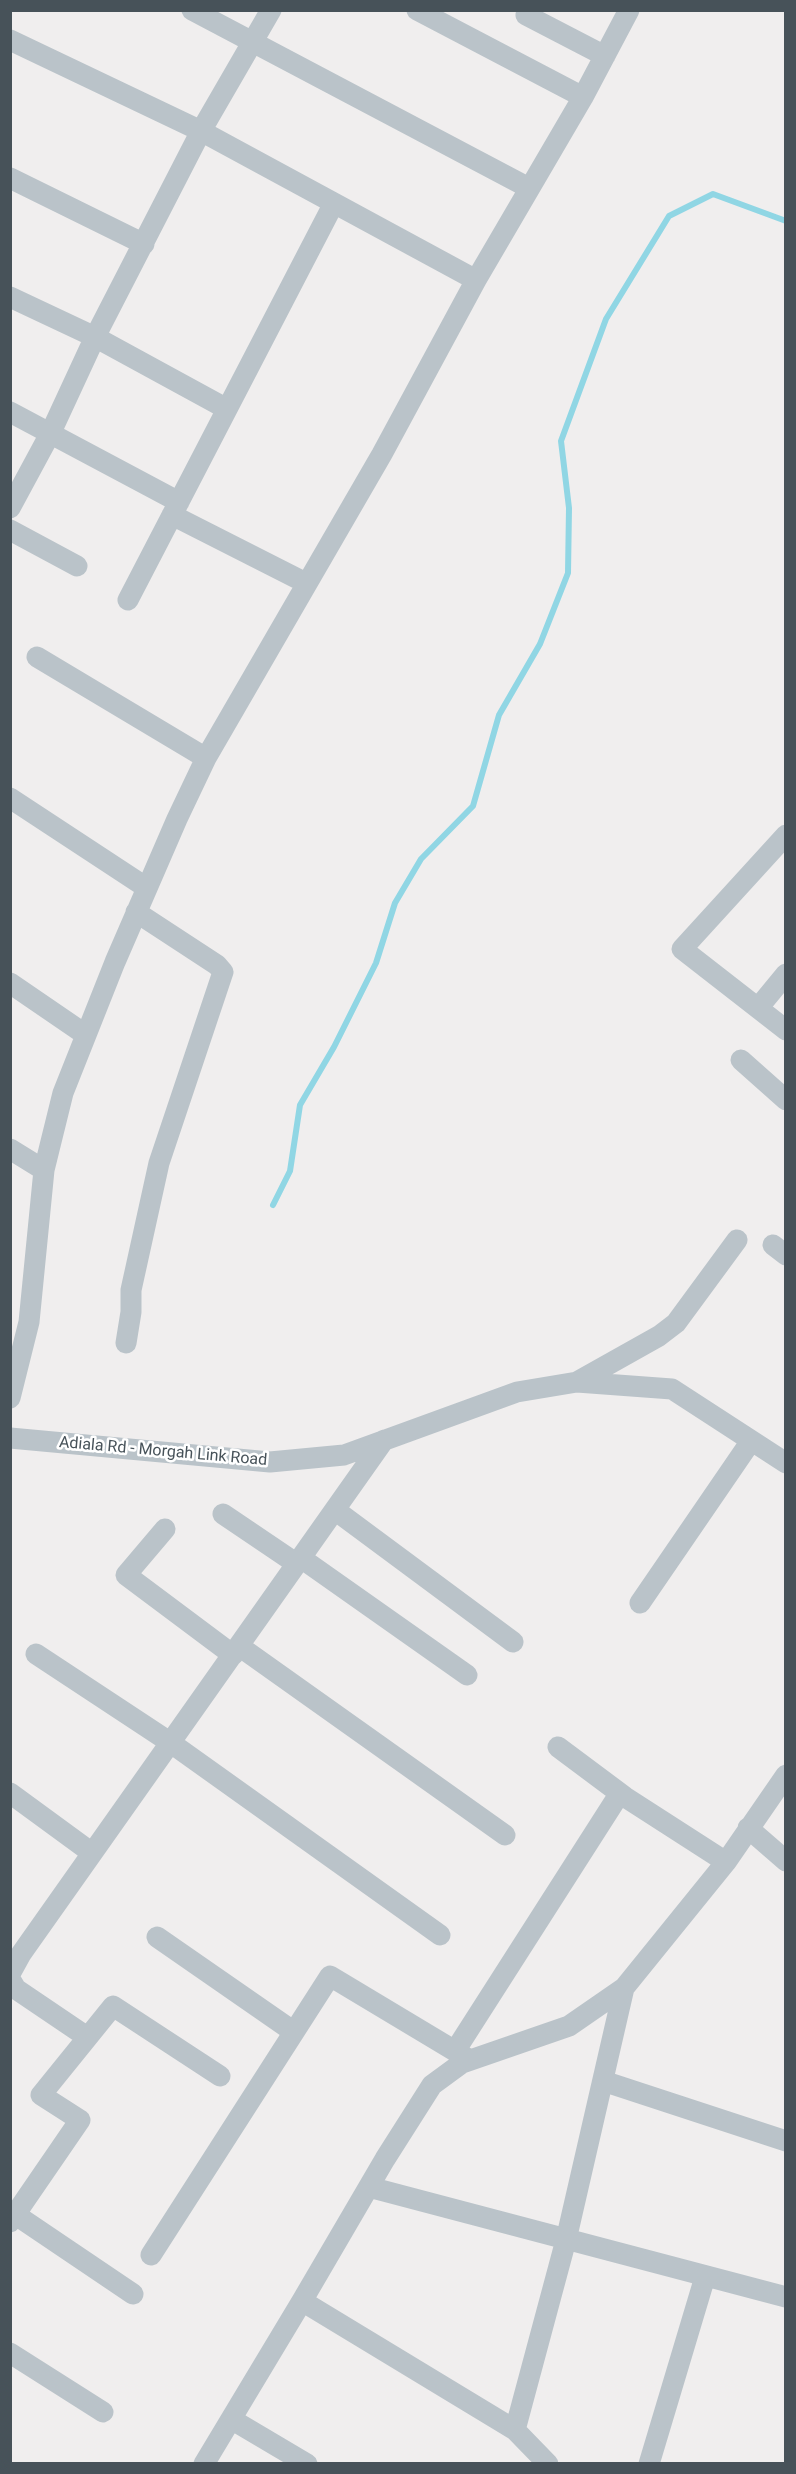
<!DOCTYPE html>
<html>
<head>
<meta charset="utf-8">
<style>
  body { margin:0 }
  #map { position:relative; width:796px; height:2474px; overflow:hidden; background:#f0eeee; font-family:Roboto,sans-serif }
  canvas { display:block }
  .frame { position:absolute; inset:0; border:12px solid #475259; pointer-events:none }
</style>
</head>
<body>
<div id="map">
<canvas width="796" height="2474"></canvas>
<div class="frame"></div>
</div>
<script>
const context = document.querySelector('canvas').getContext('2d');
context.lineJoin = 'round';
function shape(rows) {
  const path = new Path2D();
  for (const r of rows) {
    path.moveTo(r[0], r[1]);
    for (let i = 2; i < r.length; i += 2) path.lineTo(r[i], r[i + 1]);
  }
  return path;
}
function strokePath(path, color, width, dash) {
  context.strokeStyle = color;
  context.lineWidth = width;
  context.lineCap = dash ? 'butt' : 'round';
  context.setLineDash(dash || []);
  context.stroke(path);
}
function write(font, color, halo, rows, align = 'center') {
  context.font = font + ' Roboto,sans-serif';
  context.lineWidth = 5;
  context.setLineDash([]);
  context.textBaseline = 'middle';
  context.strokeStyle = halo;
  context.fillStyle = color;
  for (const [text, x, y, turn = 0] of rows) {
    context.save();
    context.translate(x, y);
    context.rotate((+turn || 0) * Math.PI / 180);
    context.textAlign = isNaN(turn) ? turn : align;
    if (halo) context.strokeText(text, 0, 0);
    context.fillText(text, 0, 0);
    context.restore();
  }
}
strokePath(shape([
  [273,1205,290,1171,300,1105,334,1047,376,963,395,903,421,859,473,806,499,715,540,644,568,573,569,508,561,441,606,319,669,216,713,194,786,221]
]), '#90d6e4', 6);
strokePath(shape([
  [192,10,529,188],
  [417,10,583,97],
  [526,15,605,56],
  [10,40,201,131,476,280],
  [10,178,144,244],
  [10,297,95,337,227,409],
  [10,412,179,502],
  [10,508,51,432,95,337,201,131,271,10],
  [172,515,306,583],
  [10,530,77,566],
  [128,600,334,203],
  [37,657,206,758],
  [10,798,147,888],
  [786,835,682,949,786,1030],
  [10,983,86,1035],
  [758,1008,786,974],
  [741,1060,786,1100],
  [10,1149,44,1170],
  [773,1245,786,1255],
  [126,1343,131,1312,131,1290,159,1163,223,972,217,965,136,912],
  [577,1382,659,1336,676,1323,737,1240],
  [10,1398,29,1322,44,1170,63,1093,115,962,177,819,206,758,382,454,476,280,583,97,629,10],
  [10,1438,270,1462,344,1455,517,1392,577,1382,672,1389,786,1463],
  [335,1510,513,1642],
  [223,1514,297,1564],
  [165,1529,126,1575,233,1655],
  [301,1558,467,1675],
  [640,1603,751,1441],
  [239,1646,505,1835],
  [36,1654,171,1743,440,1935],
  [558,1747,625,1797,726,1862],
  [10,1793,92,1853],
  [748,1828,786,1861],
  [157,1937,294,2032],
  [10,1974,21,1954,384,1440],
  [10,1979,16,1989,87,2037],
  [455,2051,620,1793],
  [603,2081,786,2141],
  [369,2187,786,2297],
  [16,2215,133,2294],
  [10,2222,80,2120,41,2095,113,2006,220,2076],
  [151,2255,330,1976,470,2060],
  [302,2301,515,2430,548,2464],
  [10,2353,103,2412],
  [231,2419,307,2464],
  [515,2430,566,2240,624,1988],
  [204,2464,302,2301,385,2159,432,2085,462,2063,569,2026,624,1988,726,1862,786,1775],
  [649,2464,705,2277]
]), '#bac3c9', 21);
write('16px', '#475259', '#fff', [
  ["Adiala Rd - Morgah Link Road",163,1452,5]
]);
</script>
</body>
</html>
